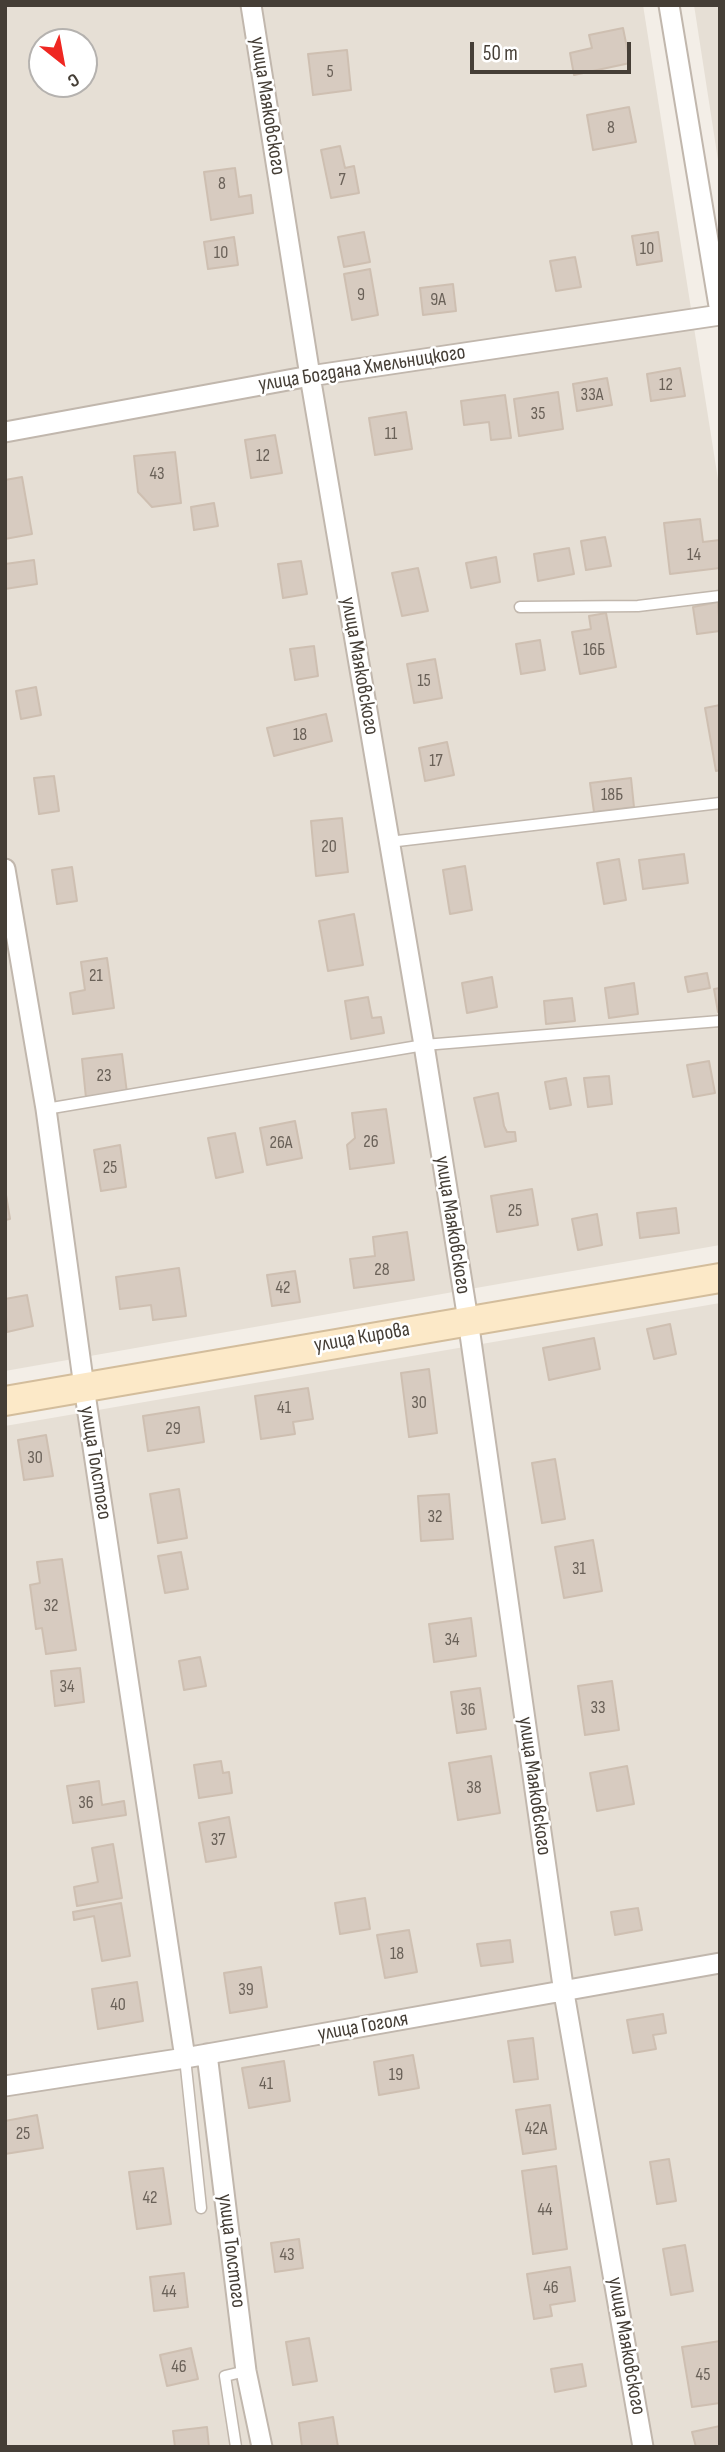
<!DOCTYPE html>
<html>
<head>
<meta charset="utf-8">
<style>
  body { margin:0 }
  #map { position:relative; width:725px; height:2452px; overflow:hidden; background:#f3eee7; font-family:"Sofia Sans Condensed",sans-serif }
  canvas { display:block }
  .frame { position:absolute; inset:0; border:7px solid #453e36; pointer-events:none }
  .north { position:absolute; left:28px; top:28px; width:70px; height:70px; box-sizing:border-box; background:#fff; border:2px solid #b5b2af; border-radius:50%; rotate:149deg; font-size:19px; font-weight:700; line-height:28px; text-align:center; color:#453e36 }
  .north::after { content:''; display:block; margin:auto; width:24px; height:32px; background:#ef2722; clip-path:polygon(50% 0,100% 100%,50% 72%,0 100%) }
  .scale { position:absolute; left:470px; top:42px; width:161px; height:32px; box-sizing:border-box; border:4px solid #453e36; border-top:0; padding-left:9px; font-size:21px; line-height:24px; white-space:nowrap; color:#453e36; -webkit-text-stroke:5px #fff; paint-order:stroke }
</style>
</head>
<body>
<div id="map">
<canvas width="725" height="2452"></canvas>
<div class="frame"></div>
<div class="north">С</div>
<div class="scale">50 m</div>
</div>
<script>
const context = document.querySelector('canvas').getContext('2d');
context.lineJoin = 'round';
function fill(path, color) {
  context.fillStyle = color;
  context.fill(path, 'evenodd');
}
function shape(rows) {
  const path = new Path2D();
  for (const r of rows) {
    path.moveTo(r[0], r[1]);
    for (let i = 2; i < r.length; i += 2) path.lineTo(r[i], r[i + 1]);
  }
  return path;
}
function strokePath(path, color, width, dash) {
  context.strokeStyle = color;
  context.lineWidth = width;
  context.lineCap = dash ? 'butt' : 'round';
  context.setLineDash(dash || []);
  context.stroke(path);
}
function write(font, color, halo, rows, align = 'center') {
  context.font = font + ' "Sofia Sans Condensed",sans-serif';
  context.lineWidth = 5;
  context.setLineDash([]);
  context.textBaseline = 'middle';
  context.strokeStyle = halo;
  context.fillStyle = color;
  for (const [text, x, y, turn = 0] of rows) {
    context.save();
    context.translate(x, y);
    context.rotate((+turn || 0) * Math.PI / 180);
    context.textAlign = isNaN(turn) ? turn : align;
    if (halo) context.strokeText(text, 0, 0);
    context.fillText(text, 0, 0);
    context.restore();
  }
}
fill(shape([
  [5,5,643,5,720,492,720,1245,5,1371],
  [42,42,84,42,84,84,42,84],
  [694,5,720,5,720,173],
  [720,1303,720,2447,5,2447,5,1426]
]), '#e6dfd5');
const building = shape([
  [623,28,630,63,574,75,570,53,592,48,589,35,623,28],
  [347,50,351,90,313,95,308,54,347,50],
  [629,107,636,142,593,150,587,115,629,107],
  [340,146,345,168,354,166,359,193,331,198,321,150,340,146],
  [235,168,239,197,251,195,253,213,211,220,204,172,235,168],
  [364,232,370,262,344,267,338,237,364,232],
  [658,232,662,261,637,265,632,236,658,232],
  [234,237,238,265,208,269,204,242,234,237],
  [575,257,581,287,556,291,550,261,575,257],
  [370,269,378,315,352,320,344,274,370,269],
  [453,284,456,311,423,315,420,288,453,284],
  [680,368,685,396,651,401,647,374,680,368],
  [607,378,612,405,577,411,573,384,607,378],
  [558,392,563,429,519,436,514,399,558,392],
  [505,395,511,438,491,440,489,422,464,425,461,401,505,395],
  [406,412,412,449,375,455,369,418,406,412],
  [275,435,282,473,251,478,245,440,275,435],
  [175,452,181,503,152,507,138,492,134,456,175,452],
  [22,477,32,534,5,539,5,480,22,477],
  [214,503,218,526,194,530,191,507,214,503],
  [700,519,703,542,720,540,720,568,670,574,664,523,700,519],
  [605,537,611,566,586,570,581,541,605,537],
  [569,548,574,574,538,581,534,554,569,548],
  [496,557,500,582,471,588,466,563,496,557],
  [34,560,37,584,5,589,5,564,34,560],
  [301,561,307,594,283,598,278,564,301,561],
  [418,568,428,611,402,616,392,573,418,568],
  [718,602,720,631,697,634,693,607,718,602],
  [606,613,616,667,580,674,572,632,591,629,589,616,606,613],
  [540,640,545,670,521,674,516,644,540,640],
  [314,646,318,676,295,680,290,649,314,646],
  [435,659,442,698,414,703,407,664,435,659],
  [36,687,41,715,21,719,16,691,36,687],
  [720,705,720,770,716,771,705,708,720,705],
  [326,714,332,741,274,756,267,728,326,714],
  [447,742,454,775,425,781,419,748,447,742],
  [54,776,59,811,39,814,34,778,54,776],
  [631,778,634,807,594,812,590,783,631,778],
  [342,818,348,872,316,876,311,821,342,818],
  [684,854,688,883,643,889,639,860,684,854],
  [619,859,626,900,604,904,597,863,619,859],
  [465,866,472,910,450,914,443,870,465,866],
  [72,867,77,901,57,904,52,870,72,867],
  [354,914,363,965,328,971,319,921,354,914],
  [107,958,114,1008,73,1014,70,993,85,990,81,962,107,958],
  [707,973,710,988,688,992,685,977,707,973],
  [492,977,497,1007,467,1013,462,983,492,977],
  [634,983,638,1014,609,1018,605,988,634,983],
  [720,988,720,1011,718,1012,714,989,720,988],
  [368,997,372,1018,381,1017,384,1033,351,1039,345,1001,368,997],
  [572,998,575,1021,546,1024,544,1001,572,998],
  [122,1054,127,1093,86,1098,82,1059,122,1054],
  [709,1061,715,1093,693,1097,687,1065,709,1061],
  [609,1076,612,1104,588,1107,584,1078,609,1076],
  [566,1078,571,1105,550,1109,545,1082,566,1078],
  [498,1093,504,1126,507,1132,515,1132,516,1141,485,1147,474,1098,498,1093],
  [386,1109,394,1163,350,1169,347,1145,355,1138,352,1113,386,1109],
  [295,1121,302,1158,267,1165,260,1128,295,1121],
  [235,1133,243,1172,216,1178,208,1138,235,1133],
  [120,1145,126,1187,101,1191,94,1150,120,1145],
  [5,1189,10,1219,5,1220,5,1189],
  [532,1189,538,1225,497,1232,491,1196,532,1189],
  [676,1208,679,1233,640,1238,637,1213,676,1208],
  [597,1214,602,1245,578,1250,572,1219,597,1214],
  [407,1232,414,1280,354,1288,350,1259,375,1256,373,1237,407,1232],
  [179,1268,186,1316,153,1320,151,1305,120,1309,116,1277,179,1268],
  [295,1271,300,1302,272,1306,267,1275,295,1271],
  [27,1295,33,1326,7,1332,5,1299,27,1295],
  [670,1324,676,1354,654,1359,647,1329,670,1324],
  [594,1338,600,1369,549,1380,543,1348,594,1338],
  [429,1369,437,1433,409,1437,401,1373,429,1369],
  [308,1388,313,1419,293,1422,295,1434,261,1439,255,1396,308,1388],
  [199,1407,204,1442,148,1451,143,1416,199,1407],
  [46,1435,53,1476,24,1480,18,1440,46,1435],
  [555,1459,565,1519,542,1523,532,1463,555,1459],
  [179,1489,187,1538,158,1543,150,1494,179,1489],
  [449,1494,453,1539,421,1541,418,1496,449,1494],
  [593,1540,602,1591,564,1598,555,1547,593,1540],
  [181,1552,188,1589,165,1593,158,1556,181,1552],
  [62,1559,76,1650,46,1654,42,1628,36,1629,30,1585,40,1583,37,1562,62,1559],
  [471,1618,476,1656,434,1662,429,1624,471,1618],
  [200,1657,206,1686,184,1690,179,1661,200,1657],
  [80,1668,84,1702,55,1706,51,1671,80,1668],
  [612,1681,619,1730,585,1735,578,1686,612,1681],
  [480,1688,486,1729,457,1733,451,1692,480,1688],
  [491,1756,500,1813,458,1820,449,1763,491,1756],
  [221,1761,223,1773,229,1772,232,1793,199,1798,194,1765,221,1761],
  [627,1766,634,1804,597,1811,590,1773,627,1766],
  [99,1781,102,1805,124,1801,126,1815,73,1823,67,1786,99,1781],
  [229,1817,236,1857,206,1862,199,1823,229,1817],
  [113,1844,122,1898,77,1906,74,1887,98,1882,92,1848,113,1844],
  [365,1898,370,1929,340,1934,335,1903,365,1898],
  [121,1903,130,1956,102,1961,94,1916,74,1920,73,1912,121,1903],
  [638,1908,642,1930,615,1935,611,1912,638,1908],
  [409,1930,417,1972,385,1978,377,1935,409,1930],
  [510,1940,513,1962,481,1966,477,1944,510,1940],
  [261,1967,267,2007,230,2013,224,1973,261,1967],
  [137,1982,143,2021,98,2029,92,1989,137,1982],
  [663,2014,666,2033,653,2035,656,2049,633,2053,627,2020,663,2014],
  [533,2038,538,2079,514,2082,508,2041,533,2038],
  [413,2055,419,2088,379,2095,374,2062,413,2055],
  [284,2061,290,2101,249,2108,242,2068,284,2061],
  [550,2105,556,2149,523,2154,516,2110,550,2105],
  [37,2115,43,2148,5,2154,5,2121,37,2115],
  [669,2159,676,2201,657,2204,650,2162,669,2159],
  [556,2166,567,2249,533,2254,522,2171,556,2166],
  [163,2168,171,2224,137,2229,129,2172,163,2168],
  [299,2239,303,2268,275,2272,271,2243,299,2239],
  [685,2245,693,2291,671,2295,663,2249,685,2245],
  [570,2267,575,2301,550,2305,552,2316,534,2319,527,2274,570,2267],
  [184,2273,188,2307,154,2311,150,2277,184,2273],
  [309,2338,317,2381,293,2385,286,2342,309,2338],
  [720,2341,720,2403,692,2407,682,2347,720,2341],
  [191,2348,198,2379,167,2386,160,2355,191,2348],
  [582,2364,586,2386,555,2392,551,2369,582,2364],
  [333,2417,338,2447,302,2447,299,2423,333,2417],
  [720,2426,720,2447,696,2447,692,2432,720,2426],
  [207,2427,209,2447,175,2447,173,2431,207,2427]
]);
fill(building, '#d7cbc0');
strokePath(building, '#cebfb1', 2);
const lane = shape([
  [520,607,638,606,720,596],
  [389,842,720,803],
  [46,1109,424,1045,720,1021],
  [185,2058,201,2208],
  [236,2447,225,2376,246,2371]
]);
const street = shape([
  [251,5,310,376,424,1045,468,1320,564,1993,643,2447],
  [669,5,720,312],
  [5,432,310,376,720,315],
  [5,869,46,1109,84,1387,185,2058],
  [207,2054,246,2371,262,2447],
  [5,2086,185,2058,720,1963]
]);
const secondary = shape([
  [5,1401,720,1278]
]);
strokePath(lane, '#c1b7ad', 13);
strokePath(street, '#c1b7ad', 23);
strokePath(secondary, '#d3bd9c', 32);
strokePath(lane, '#fff', 10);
strokePath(street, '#fff', 19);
strokePath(secondary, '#fce9c8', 28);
write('18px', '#6a6158', null, [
  ["5",330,72],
  ["8",611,128],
  ["7",342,180],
  ["8",222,184],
  ["10",647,249],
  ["10",221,253],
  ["9",361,295],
  ["9А",438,300],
  ["12",666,385],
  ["33А",592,395],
  ["35",538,414],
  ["11",391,434],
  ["12",263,456],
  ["43",157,474],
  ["14",694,555],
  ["16Б",594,650],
  ["15",424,681],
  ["18",300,735],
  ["17",436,761],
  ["18Б",612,795],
  ["20",329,847],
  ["21",96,976],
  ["23",104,1076],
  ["26",371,1142],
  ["26А",281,1143],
  ["25",110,1168],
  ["25",515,1211],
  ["28",382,1270],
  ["42",283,1288],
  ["30",419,1403],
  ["41",284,1408],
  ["29",173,1429],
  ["30",35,1458],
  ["32",435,1517],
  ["31",579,1569],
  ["32",51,1606],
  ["34",452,1640],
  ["34",67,1687],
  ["33",598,1708],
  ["36",468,1710],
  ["38",474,1788],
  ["36",86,1803],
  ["37",218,1840],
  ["18",397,1954],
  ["39",246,1990],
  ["40",118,2005],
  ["19",396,2075],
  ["41",266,2084],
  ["42А",536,2129],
  ["25",23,2134],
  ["42",150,2198],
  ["44",545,2210],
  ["43",287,2255],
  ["46",551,2288],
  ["44",169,2292],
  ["46",179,2367],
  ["45",703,2375]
]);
write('21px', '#453e36', '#fff', [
  ["улица Маяковского",267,106,81],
  ["улица Богдана Хмельницкого",362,369,-9],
  ["улица Маяковского",359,666,80],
  ["улица Маяковского",452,1225,81],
  ["улица Кирова",362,1338,-10],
  ["улица Толстого",95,1463,81],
  ["улица Маяковского",534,1786,82],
  ["улица Гоголя",363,2027,-10],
  ["улица Толстого",231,2251,83],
  ["улица Маяковского",626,2346,80]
]);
</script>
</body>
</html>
